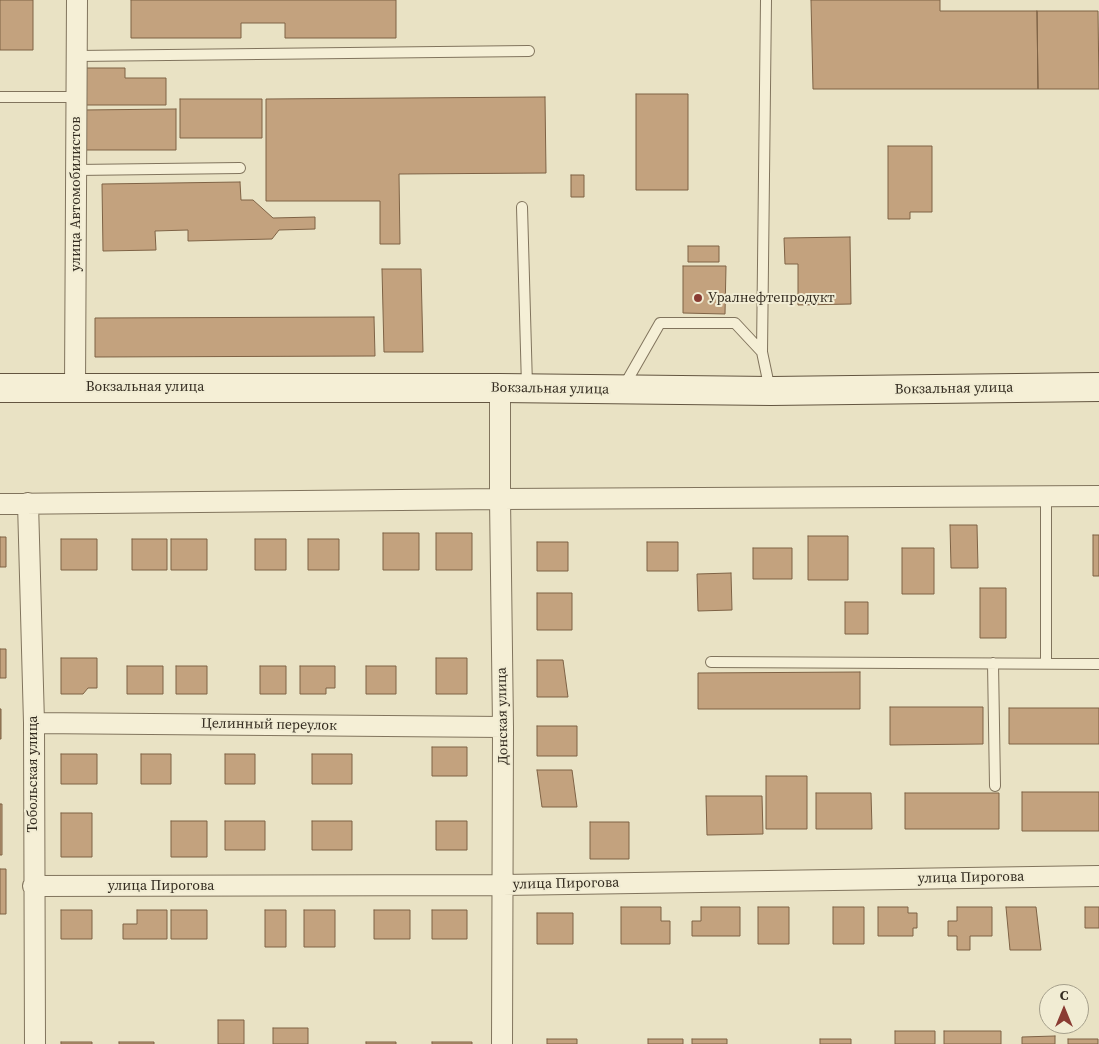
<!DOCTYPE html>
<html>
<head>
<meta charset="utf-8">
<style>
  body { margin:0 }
  #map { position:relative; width:1099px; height:1044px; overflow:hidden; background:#e9e2c4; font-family:"Source Serif 4",serif }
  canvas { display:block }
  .north { position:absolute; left:1039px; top:984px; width:50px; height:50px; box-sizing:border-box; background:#f1ecd3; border:1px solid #a59f8b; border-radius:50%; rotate:0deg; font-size:14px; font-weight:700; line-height:20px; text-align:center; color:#332b1f }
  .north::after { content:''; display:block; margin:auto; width:18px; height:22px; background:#8a3c33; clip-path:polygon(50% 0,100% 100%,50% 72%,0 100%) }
</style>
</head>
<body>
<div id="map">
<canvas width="1099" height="1044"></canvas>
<div class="north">С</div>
</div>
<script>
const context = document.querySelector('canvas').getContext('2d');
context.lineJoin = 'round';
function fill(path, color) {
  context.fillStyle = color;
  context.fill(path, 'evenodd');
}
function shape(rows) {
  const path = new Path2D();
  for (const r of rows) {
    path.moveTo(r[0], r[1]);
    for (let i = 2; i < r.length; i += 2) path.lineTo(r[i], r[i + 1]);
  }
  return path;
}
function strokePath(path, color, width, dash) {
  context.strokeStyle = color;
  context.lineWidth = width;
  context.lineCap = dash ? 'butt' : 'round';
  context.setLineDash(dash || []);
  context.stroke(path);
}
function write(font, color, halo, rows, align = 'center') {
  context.font = font + ' "Source Serif 4",serif';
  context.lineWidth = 4;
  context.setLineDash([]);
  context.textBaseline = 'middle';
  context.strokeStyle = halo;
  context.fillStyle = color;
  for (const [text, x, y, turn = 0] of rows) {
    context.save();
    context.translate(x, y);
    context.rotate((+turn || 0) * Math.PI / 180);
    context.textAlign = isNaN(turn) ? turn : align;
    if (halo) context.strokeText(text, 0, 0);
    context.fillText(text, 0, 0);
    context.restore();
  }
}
const building = shape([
  [0,0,33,0,33,50,0,50,0,0],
  [131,0,396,0,396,38,285,38,285,23,241,23,241,38,131,38,131,0],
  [811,0,940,0,940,11,1037,11,1038,89,813,89,811,0],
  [1037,11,1098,11,1099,89,1038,89,1037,11],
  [82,68,125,68,125,78,166,78,166,105,82,105,82,68],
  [636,94,688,94,688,190,636,190,636,94],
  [545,97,546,173,399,174,400,244,380,244,380,201,266,201,266,99,545,97],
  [180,99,262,99,262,138,180,138,180,99],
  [176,109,176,150,84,150,83,110,176,109],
  [888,146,932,146,932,212,910,212,910,219,888,219,888,146],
  [571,175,584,175,584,197,571,197,571,175],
  [240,182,241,200,253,200,273,218,315,217,315,229,279,230,272,239,188,241,188,230,155,231,156,250,103,251,102,184,240,182],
  [850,237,851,304,798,305,798,264,785,264,784,238,850,237],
  [688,246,719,246,719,262,688,262,688,246],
  [683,266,726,266,725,314,683,313,683,266],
  [382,269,421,269,423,352,384,352,382,269],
  [374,317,375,356,95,357,95,318,374,317],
  [950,525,977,525,978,568,951,568,950,525],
  [383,533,419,533,419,570,383,570,383,533],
  [436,533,472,533,472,570,436,570,436,533],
  [1093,535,1099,535,1099,576,1093,576,1093,535],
  [808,536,848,536,848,580,808,580,808,536],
  [0,537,6,537,6,567,0,567,0,537],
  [61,539,97,539,97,570,61,570,61,539],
  [132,539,167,539,167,570,132,570,132,539],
  [171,539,207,539,207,570,171,570,171,539],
  [255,539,286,539,286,570,255,570,255,539],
  [308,539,339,539,339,570,308,570,308,539],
  [537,542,568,542,568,571,537,571,537,542],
  [647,542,678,542,678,571,647,571,647,542],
  [753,548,792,548,792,579,753,579,753,548],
  [902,548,934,548,934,594,902,594,902,548],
  [731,573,732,610,698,611,697,574,731,573],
  [980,588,1006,588,1006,638,980,638,980,588],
  [537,593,572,593,572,630,537,630,537,593],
  [845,602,868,602,868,634,845,634,845,602],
  [0,649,6,649,6,678,0,678,0,649],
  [61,658,97,658,97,688,88,688,83,694,61,694,61,658],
  [436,658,467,658,467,694,436,694,436,658],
  [537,660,563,660,568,697,537,697,537,660],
  [127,666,163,666,163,694,127,694,127,666],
  [176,666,207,666,207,694,176,694,176,666],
  [260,666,286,666,286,694,260,694,260,666],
  [300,666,335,666,335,688,326,688,326,694,300,694,300,666],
  [366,666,396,666,396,694,366,694,366,666],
  [860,672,860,709,698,709,698,673,860,672],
  [890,707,983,707,983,744,890,745,890,707],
  [1009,708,1099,708,1099,744,1009,744,1009,708],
  [0,709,1,709,1,739,0,739,0,709],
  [537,726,577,726,577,756,537,756,537,726],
  [432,747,467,747,467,776,432,776,432,747],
  [61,754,97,754,97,784,61,784,61,754],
  [141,754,171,754,171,784,141,784,141,754],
  [225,754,255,754,255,784,225,784,225,754],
  [312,754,352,754,352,784,312,784,312,754],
  [537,770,572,770,577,807,542,807,537,770],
  [766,776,807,776,807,829,766,829,766,776],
  [1022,792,1099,792,1099,831,1022,831,1022,792],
  [816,793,871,793,872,829,816,829,816,793],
  [905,793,999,793,999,829,905,829,905,793],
  [706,796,762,796,763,834,707,835,706,796],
  [0,804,2,804,2,855,0,855,0,804],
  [61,813,92,813,92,857,61,857,61,813],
  [171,821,207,821,207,857,171,857,171,821],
  [225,821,265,821,265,850,225,850,225,821],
  [312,821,352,821,352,850,312,850,312,821],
  [436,821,467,821,467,850,436,850,436,821],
  [590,822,629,822,629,859,590,859,590,822],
  [0,869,6,869,6,914,0,914,0,869],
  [621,907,661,907,661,921,670,921,670,944,621,944,621,907],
  [701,907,740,907,740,936,692,936,692,921,701,921,701,907],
  [758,907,789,907,789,944,758,944,758,907],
  [833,907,864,907,864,944,833,944,833,907],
  [878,907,908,907,908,913,917,913,917,928,913,928,913,936,878,936,878,907],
  [957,907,992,907,992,936,970,936,970,950,957,950,957,936,948,936,948,921,957,921,957,907],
  [1006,907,1036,907,1041,950,1010,950,1006,907],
  [1085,907,1099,907,1099,928,1085,928,1085,907],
  [61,910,92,910,92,939,61,939,61,910],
  [137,910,167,910,167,939,123,939,123,924,137,924,137,910],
  [171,910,207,910,207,939,171,939,171,910],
  [265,910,286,910,286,947,265,947,265,910],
  [304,910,335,910,335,947,304,947,304,910],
  [374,910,410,910,410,939,374,939,374,910],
  [432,910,467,910,467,939,432,939,432,910],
  [537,913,573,913,573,944,537,944,537,913],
  [218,1020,244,1020,244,1044,218,1044,218,1020],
  [273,1028,308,1028,308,1044,273,1044,273,1028],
  [895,1031,935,1031,935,1044,895,1044,895,1031],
  [944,1031,1001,1031,1001,1044,944,1044,944,1031],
  [1055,1036,1055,1044,1022,1044,1022,1037,1055,1036],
  [547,1039,577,1039,577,1044,547,1044,547,1039],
  [648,1039,683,1039,683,1044,648,1044,648,1039],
  [692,1039,727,1039,727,1044,692,1044,692,1039],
  [820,1039,851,1039,851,1044,820,1044,820,1039],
  [1068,1039,1098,1039,1098,1044,1068,1044,1068,1039],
  [61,1042,92,1042,92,1044,61,1044,61,1042],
  [119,1042,154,1042,154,1044,119,1044,119,1042],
  [366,1042,396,1042,396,1044,366,1044,366,1042],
  [432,1042,472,1042,472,1044,432,1044,432,1042]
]);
fill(building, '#c3a27e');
strokePath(building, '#7e6245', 1);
const lane = shape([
  [766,0,762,352,770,390],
  [77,56,529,51],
  [0,97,76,97],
  [76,170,240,168],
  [522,207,527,386],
  [624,386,660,323,735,323,762,352],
  [1046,497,1046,663],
  [711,662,1099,664],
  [993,663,995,786]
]);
const street = shape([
  [75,387,77,0],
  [500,388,500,499,503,727,502,1044],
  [28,503,34,723,35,1044],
  [0,504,500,499,1099,496],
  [34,723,503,727],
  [33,886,503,885,1099,876]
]);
const secondary = shape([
  [0,388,500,388,771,391,1099,387]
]);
strokePath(lane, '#81745d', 12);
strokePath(street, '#81745d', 22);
strokePath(secondary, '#635540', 30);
strokePath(lane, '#f5efd6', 10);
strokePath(street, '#f5efd6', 20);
strokePath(secondary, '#f5efd6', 28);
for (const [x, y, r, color] of [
  [698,298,5,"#8a3c33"]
]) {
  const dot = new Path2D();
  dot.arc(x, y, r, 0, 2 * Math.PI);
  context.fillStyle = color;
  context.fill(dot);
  strokePath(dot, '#f1ecd3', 2);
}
write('14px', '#332b1f', '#f1ecd3', [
  ["улица Автомобилистов",76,194,-90],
  ["Вокзальная улица",145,387],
  ["Вокзальная улица",550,389,1],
  ["Вокзальная улица",954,389,-1],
  ["Донская улица",503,716,-91],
  ["Целинный переулок",269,725,1],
  ["Тобольская улица",33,774,-90],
  ["улица Пирогова",971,878,-1],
  ["улица Пирогова",566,884,-1],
  ["улица Пирогова",161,886]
]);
write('14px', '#332b1f', '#f1ecd3', [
  ["Уралнефтепродукт",708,298]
], 'left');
</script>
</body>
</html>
